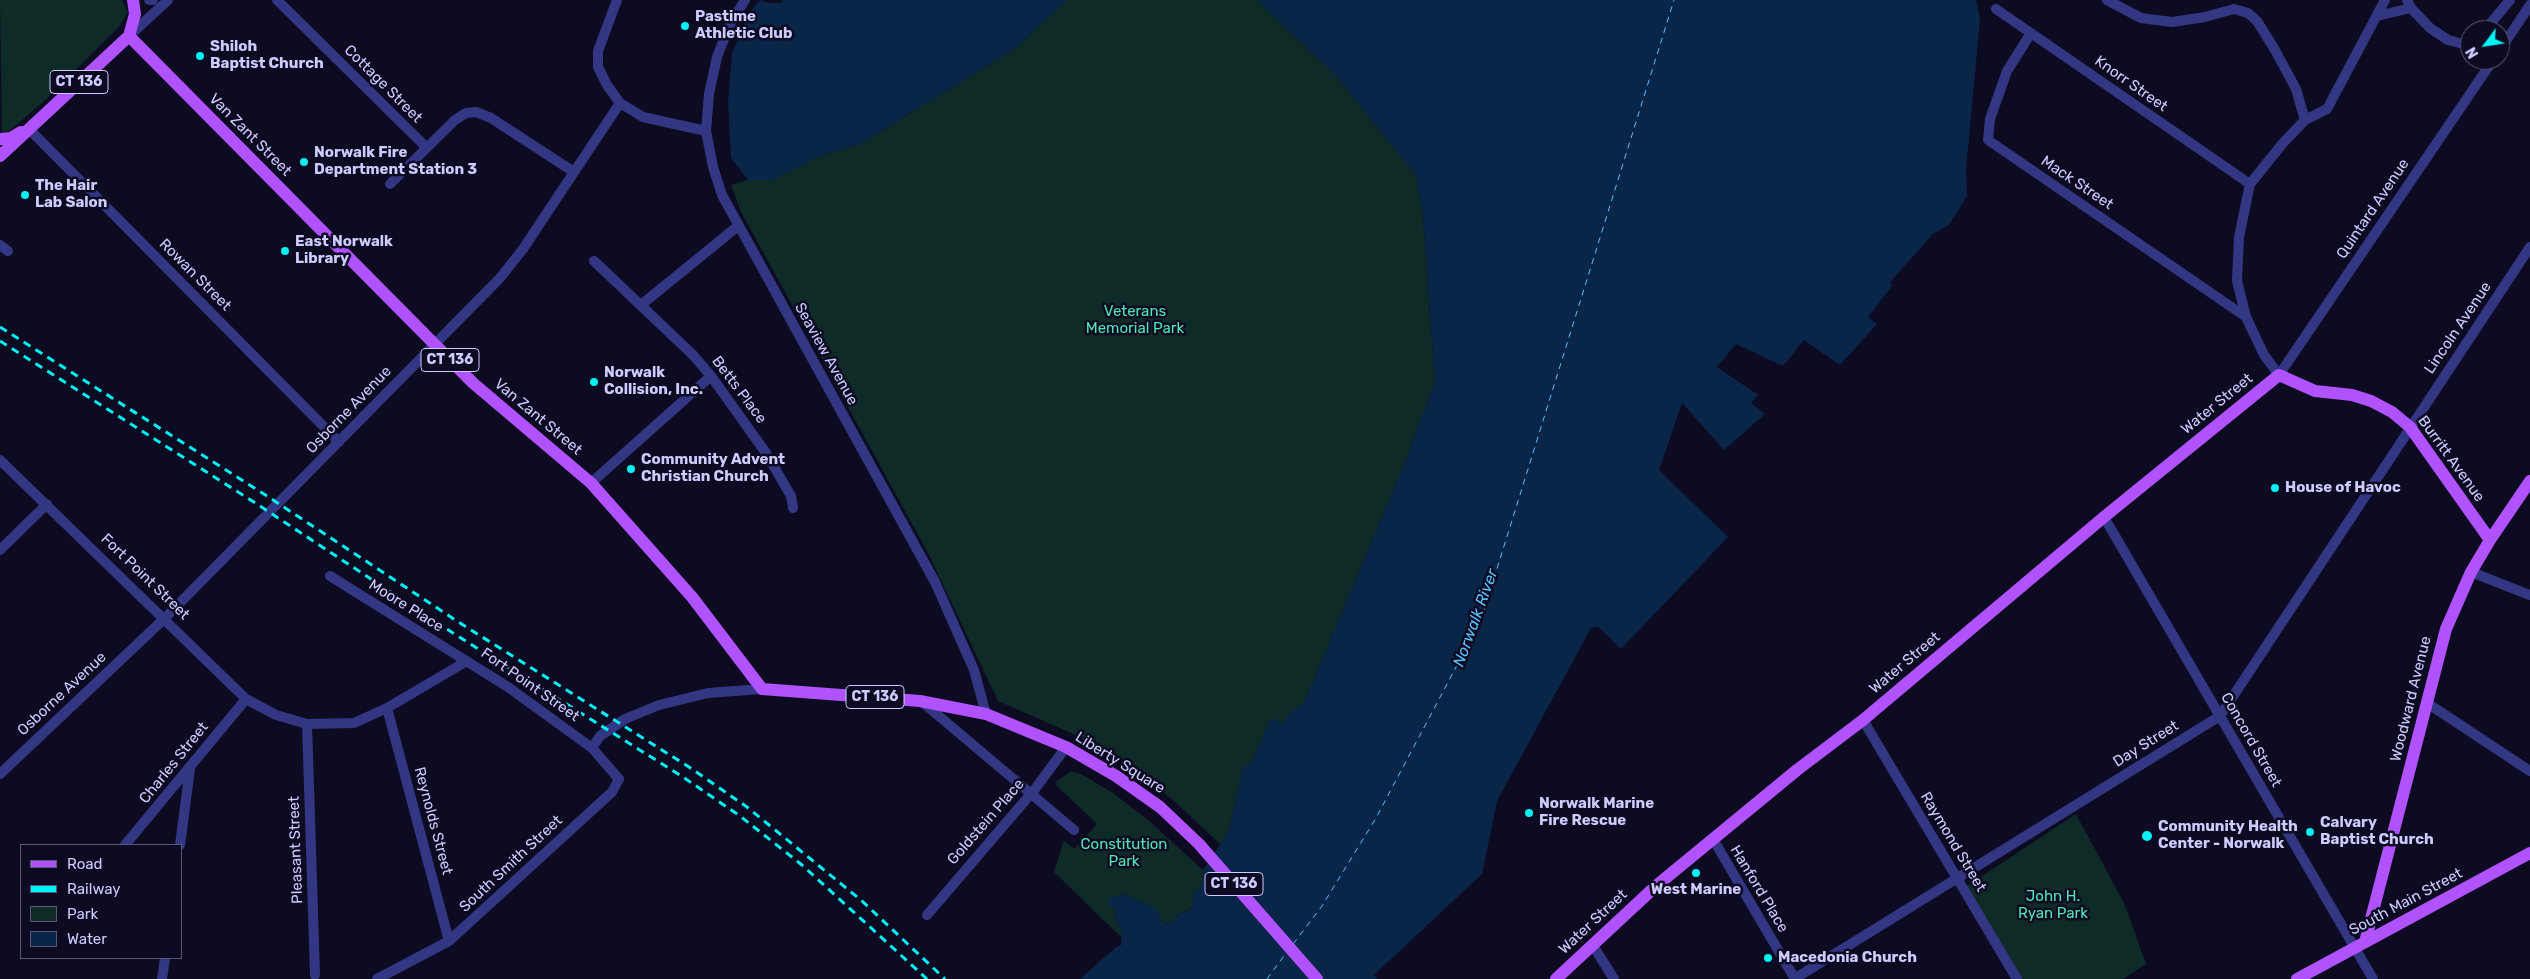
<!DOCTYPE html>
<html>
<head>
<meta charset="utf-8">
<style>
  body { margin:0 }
  #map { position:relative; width:2530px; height:979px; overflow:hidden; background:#0d0b21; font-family:Rubik,sans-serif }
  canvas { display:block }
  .legend { position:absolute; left:20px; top:844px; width:162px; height:115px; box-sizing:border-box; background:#0d0b21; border:1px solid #5a587a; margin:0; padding:6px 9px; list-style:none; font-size:15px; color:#cdcbff }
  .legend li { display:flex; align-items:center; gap:10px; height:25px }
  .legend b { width:25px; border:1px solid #5a587a }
  .north { position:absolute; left:2460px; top:20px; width:50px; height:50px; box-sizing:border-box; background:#0d0b21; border:1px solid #5a587a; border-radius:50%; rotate:239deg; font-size:14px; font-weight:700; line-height:20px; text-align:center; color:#cdcbff }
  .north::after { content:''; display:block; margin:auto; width:18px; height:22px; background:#00f1f6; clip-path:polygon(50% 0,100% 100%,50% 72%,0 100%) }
</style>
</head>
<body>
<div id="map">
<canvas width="2530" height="979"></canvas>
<ul class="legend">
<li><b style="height:6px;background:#b152ff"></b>Road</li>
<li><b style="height:6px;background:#00f1f6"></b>Railway</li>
<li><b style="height:14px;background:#0e2b28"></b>Park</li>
<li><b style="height:14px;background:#092547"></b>Water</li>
</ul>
<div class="north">N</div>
</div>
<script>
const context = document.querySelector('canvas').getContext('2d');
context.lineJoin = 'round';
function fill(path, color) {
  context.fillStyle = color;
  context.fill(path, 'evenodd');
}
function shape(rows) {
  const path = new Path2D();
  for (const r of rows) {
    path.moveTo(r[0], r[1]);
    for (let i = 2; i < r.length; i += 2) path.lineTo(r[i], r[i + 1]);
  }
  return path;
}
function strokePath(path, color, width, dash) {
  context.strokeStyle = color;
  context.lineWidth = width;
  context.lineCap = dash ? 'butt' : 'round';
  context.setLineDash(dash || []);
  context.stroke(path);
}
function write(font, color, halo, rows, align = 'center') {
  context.font = font + ' Rubik,sans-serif';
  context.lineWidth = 5;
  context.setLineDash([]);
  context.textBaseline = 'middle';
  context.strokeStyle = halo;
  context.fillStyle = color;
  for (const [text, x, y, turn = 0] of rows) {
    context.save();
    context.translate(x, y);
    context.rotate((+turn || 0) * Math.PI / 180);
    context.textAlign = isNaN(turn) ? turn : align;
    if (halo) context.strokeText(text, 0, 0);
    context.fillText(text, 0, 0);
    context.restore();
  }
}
fill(shape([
  [0,0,122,0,128,12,120,26,41,104,9,131,2,132],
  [1067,0,1257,0,1339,79,1416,175,1423,216,1435,383,1403,467,1304,703,1293,710,1284,723,1272,719,1270,721,1251,764,1243,767,1229,831,1220,844,1173,800,1121,761,1069,732,998,701,928,553,741,212,731,185,748,180,773,180,821,156,860,144,1013,50],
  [1071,771,1081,774,1113,793,1148,820,1203,870,1202,884,1193,895,1193,904,1189,911,1180,913,1173,922,1164,924,1149,905,1124,894,1108,903,1115,910,1117,923,1122,930,1122,938,1054,872,1064,840,1074,849,1097,824,1057,786,1056,782],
  [2076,814,2124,903,2146,964,2123,979,2022,979,1967,886]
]), '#0e2b28');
fill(shape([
  [760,0,768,3,781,3,783,0,1067,0,1013,50,860,144,821,156,773,180,748,180,731,158,728,102,732,53,749,13],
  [1257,0,1976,0,1980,19,1966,170,1967,196,1949,225,1933,234,1890,282,1892,286,1868,317,1877,324,1840,365,1804,340,1783,366,1736,344,1717,367,1758,395,1751,403,1765,414,1724,450,1682,403,1659,470,1728,537,1621,649,1598,627,1591,628,1497,801,1482,874,1374,975,1378,979,1080,979,1116,947,1121,945,1122,930,1117,923,1115,910,1108,903,1110,898,1124,894,1149,905,1159,911,1159,919,1165,924,1173,922,1180,913,1189,911,1193,905,1193,895,1202,884,1203,870,1229,831,1243,767,1251,764,1270,720,1272,719,1284,723,1293,710,1304,703,1403,467,1435,383,1423,216,1416,175,1339,79]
]), '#092547');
strokePath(shape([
  [1293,944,1322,906,1376,818,1481,620,1674,0],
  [1267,979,1286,953]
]), '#59bfff', 1, [6, 5]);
strokePath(shape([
  [149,0,153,0],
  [277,0,426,147],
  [617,0,598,51,598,67,607,85,620,103,643,117,706,131],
  [745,0,729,26,717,57,709,94,706,131,713,167,722,195,935,582,974,670,986,714],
  [2107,0,2141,18,2172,22,2205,17,2234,9,2248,13,2257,21,2275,50,2296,89,2305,120],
  [2385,0,2327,109,2305,120,2283,143,2250,184,2239,237,2237,281,2246,317,2264,355,2279,375,2493,60],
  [2407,0,2411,8,2430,28,2448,40,2463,44,2470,42],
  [1996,9,2250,184],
  [2377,16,2411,8],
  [2485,30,2510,0],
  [2031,33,2007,71,1990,119,1988,140,2246,317],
  [129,36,168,0],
  [2500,50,2530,5],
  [29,129,339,442],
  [390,184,455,120,466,113,476,112,491,118,574,172],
  [0,245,8,251],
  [594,261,693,355,711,376,766,453,791,496,793,508],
  [641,305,738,226],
  [0,460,246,699,276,715,307,724,354,723,387,708,467,661],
  [591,483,711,376],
  [2104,517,2373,979],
  [0,550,47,504],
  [2471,572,2530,595],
  [330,576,508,687,592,748,619,779,612,792,449,941,377,979],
  [921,701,1074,830],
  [2427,703,2530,771],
  [387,708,449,941],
  [1863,720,2017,979],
  [307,724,315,975],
  [592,748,600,736,625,719,659,705,708,693,762,689],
  [0,774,165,618,500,278,523,249,620,103],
  [1713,839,1795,979],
  [125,845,246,699],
  [180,845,190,769],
  [927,915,1035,789,1066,747],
  [1592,944,1614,979],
  [162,979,165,958],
  [1794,979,2220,716,2530,247]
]), '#333783', 10);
strokePath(shape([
  [129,36,473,383,591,483,692,597,762,689,920,701,986,714,1066,747,1116,776,1160,807,1199,844,1317,979],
  [0,139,11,138,21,132],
  [0,156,129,36,135,14,133,0],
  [2365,942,2446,629,2471,572,2490,540,2530,481],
  [1556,979,1656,886,1797,770,1863,720,2104,517,2279,375,2315,391,2352,395,2371,401,2392,412,2410,427,2490,540],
  [2297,979,2530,853]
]), '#b152ff', 12);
strokePath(shape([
  [0,327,267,496,460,623,689,767,747,807,862,901,945,979],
  [0,341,260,506,453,633,683,777,740,816,802,865,927,979]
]), '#00f1f6', 3, [8, 6]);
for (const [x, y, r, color] of [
  [685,26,5,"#00f1f6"],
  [200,56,5,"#00f1f6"],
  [304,162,5,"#00f1f6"],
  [25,195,5,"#00f1f6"],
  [285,251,5,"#00f1f6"],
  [594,382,5,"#00f1f6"],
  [631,469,5,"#00f1f6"],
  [2275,488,5,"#00f1f6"],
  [1529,813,5,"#00f1f6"],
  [2310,832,5,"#00f1f6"],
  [2147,836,6,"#00f1f6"],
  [1696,873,5,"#00f1f6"],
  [1768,958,5,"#00f1f6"]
]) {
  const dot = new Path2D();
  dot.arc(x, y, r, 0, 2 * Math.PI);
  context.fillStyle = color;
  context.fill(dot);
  strokePath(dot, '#0d0b21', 2);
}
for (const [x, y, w] of [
  [79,82,58],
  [450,360,58],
  [875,697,58],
  [1234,884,58]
]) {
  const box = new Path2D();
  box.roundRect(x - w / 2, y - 11.5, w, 23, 4);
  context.fillStyle = '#0d0b21';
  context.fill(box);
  strokePath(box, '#cdcbff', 1);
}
write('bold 14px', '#cdcbff', null, [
  ["CT 136",79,82],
  ["CT 136",450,360],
  ["CT 136",875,697],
  ["CT 136",1234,884]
]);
write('bold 15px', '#cdcbff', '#0d0b21', [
  ["Pastime",695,17],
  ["Athletic Club",695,34],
  ["Shiloh",210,47],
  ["Baptist Church",210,64],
  ["Norwalk Fire",314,153],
  ["Department Station 3",314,170],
  ["The Hair",35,186],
  ["Lab Salon",35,203],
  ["East Norwalk",295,242],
  ["Library",295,259],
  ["Norwalk",604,373],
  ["Collision, Inc.",604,390],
  ["Community Advent",641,460],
  ["Christian Church",641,477],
  ["House of Havoc",2285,488],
  ["Norwalk Marine",1539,804],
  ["Fire Rescue",1539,821],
  ["Calvary",2320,823],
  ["Baptist Church",2320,840],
  ["Community Health",2158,827],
  ["Center - Norwalk",2158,844],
  ["West Marine",1696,890,"center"],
  ["Macedonia Church",1778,958]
], 'left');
write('15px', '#cdcbff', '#0d0b21', [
  ["Cottage Street",383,84,45],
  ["Knorr Street",2131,84,35],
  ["Van Zant Street",250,135,45],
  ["Mack Street",2077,183,34],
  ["Quintard Avenue",2373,209,-56],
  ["Rowan Street",195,275,45],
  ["Lincoln Avenue",2458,328,-56],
  ["Seaview Avenue",826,354,61],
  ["Betts Place",739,390,53],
  ["Water Street",2217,404,-39],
  ["Osborne Avenue",349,410,-46],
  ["Van Zant Street",538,417,40],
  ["Burritt Avenue",2451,459,54],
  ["Fort Point Street",145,577,44],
  ["Moore Place",406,606,32],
  ["Water Street",1905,663,-40],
  ["Fort Point Street",530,685,35],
  ["Osborne Avenue",62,694,-43],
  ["Woodward Avenue",2411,699,-76],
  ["Concord Street",2251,740,60],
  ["Day Street",2146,744,-32],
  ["Charles Street",174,763,-51],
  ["Liberty Square",1120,763,32],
  ["Reynolds Street",433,821,75],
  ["Goldstein Place",986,822,-49],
  ["Raymond Street",1953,842,59],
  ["Pleasant Street",296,850,-92],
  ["South Smith Street",511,864,-43],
  ["Hanford Place",1759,889,59],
  ["South Main Street",2406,902,-28],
  ["Water Street",1593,922,-43]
]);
write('15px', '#50e6b5', '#0d0b21', [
  ["Veterans",1135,312],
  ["Memorial Park",1135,329],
  ["Constitution",1124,845],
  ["Park",1124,862],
  ["John H.",2053,897],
  ["Ryan Park",2053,914]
]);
write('italic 16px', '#59bfff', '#0d0b21', [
  ["Norwalk River",1476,618,-70]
]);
</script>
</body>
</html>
